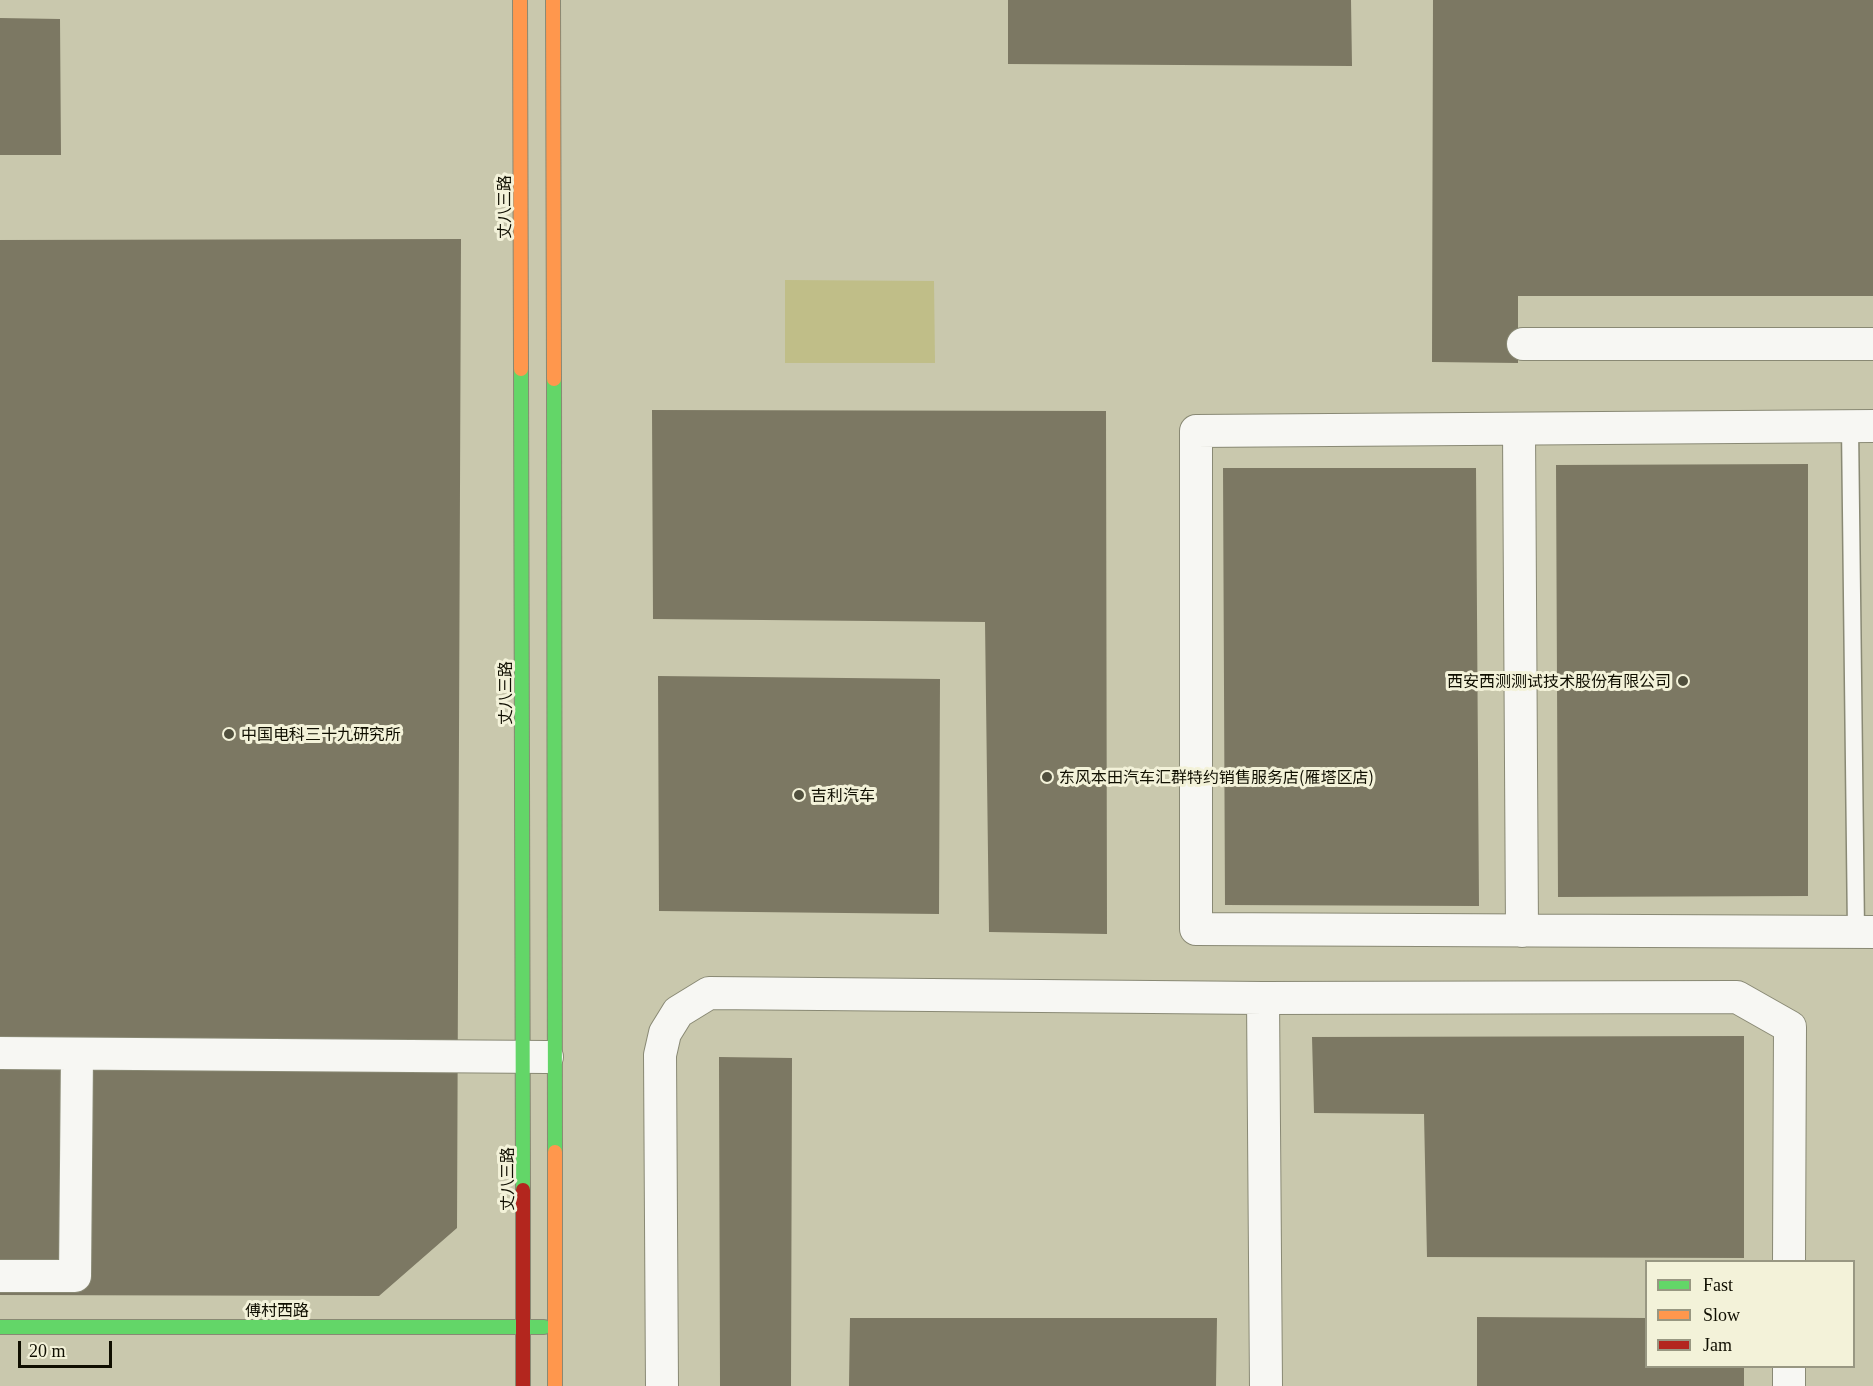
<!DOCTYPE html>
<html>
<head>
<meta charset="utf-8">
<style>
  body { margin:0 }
  #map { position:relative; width:1873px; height:1386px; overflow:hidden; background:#c9c8ad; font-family:Georgia,serif }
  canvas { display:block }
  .legend { position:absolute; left:1645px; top:1260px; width:210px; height:108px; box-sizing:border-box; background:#f3f2d9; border:2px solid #989782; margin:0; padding:8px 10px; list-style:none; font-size:18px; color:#0f0e00 }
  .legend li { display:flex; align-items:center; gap:12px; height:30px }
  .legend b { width:30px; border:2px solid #989782 }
  .scale { position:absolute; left:18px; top:1341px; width:94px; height:27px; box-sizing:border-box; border:3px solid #0f0e00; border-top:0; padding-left:8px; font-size:18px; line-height:21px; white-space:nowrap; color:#0f0e00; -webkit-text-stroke:4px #f3f2d9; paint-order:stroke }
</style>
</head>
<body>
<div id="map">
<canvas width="1873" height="1386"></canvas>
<ul class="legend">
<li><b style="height:8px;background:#63d668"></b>Fast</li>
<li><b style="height:8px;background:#ff974d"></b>Slow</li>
<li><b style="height:8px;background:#b3261e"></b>Jam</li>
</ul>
<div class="scale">20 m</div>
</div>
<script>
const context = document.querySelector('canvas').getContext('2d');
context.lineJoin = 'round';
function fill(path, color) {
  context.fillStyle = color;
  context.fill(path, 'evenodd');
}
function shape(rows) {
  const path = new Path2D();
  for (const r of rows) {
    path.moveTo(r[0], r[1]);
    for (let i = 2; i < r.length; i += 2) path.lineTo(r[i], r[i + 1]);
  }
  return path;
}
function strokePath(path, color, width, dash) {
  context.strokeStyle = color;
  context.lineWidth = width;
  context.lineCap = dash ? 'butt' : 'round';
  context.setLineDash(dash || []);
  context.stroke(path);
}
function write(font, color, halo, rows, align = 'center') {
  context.font = font + ' Georgia,"Noto Sans SC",serif';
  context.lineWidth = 6;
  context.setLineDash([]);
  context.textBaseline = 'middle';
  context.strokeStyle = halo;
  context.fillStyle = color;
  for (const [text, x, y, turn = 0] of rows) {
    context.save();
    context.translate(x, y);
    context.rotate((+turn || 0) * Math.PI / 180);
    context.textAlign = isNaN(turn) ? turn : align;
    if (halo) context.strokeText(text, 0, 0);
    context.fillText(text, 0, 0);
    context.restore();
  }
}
fill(shape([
  [785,280,934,281,935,363,785,363]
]), '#c0be88');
fill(shape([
  [1008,0,1351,0,1352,66,1008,64],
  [1433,0,1873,0,1873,296,1518,296,1518,363,1432,362],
  [0,18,60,19,61,155,0,155],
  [461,239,457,1228,379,1296,0,1295,0,240],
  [652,410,1106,411,1107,934,989,932,985,622,653,619],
  [1808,464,1808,896,1558,897,1556,465],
  [1223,468,1476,468,1479,906,1225,905],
  [658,676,940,679,939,914,659,911],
  [1744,1036,1744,1258,1427,1257,1424,1114,1314,1113,1312,1037],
  [719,1057,792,1058,791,1386,720,1386],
  [1477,1317,1646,1318,1646,1366,1744,1366,1744,1386,1477,1386],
  [850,1318,1217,1318,1216,1386,849,1386]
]), '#7c7863');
const lane = shape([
  [1850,426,1856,932]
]);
const street = shape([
  [1523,344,1873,344],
  [1873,426,1196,431,1196,929,1873,932],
  [1519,430,1522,931],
  [1263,998,1266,1386],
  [0,1053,547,1057],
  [0,1276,75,1276,77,1055],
  [662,1386,660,1055,665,1033,678,1012,709,993,1263,998,1737,997,1790,1027,1789,1262],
  [1789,1386,1789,1366]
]);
const fast = shape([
  [521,369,523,1190],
  [554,379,555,1152],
  [0,1327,544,1327]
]);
const slow = shape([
  [520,0,521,369],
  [553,0,554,379],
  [555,1152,555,1386]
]);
const jam = shape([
  [523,1190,523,1386]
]);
strokePath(lane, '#898974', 19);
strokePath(street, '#898974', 34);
strokePath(fast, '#898974', 16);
strokePath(slow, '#898974', 16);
strokePath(jam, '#898974', 16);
strokePath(lane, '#f7f7f3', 16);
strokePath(street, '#f7f7f3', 32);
strokePath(fast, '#63d668', 14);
strokePath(slow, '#ff974d', 14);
strokePath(jam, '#b3261e', 14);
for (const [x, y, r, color] of [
  [1683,681,6,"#504f3d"],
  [229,734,6,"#504f3d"],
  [1047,777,6,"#504f3d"],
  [799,795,6,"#504f3d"]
]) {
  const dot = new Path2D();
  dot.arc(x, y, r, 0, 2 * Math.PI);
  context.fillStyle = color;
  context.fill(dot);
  strokePath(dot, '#f3f2d9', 2);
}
write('16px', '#0f0e00', '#f3f2d9', [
  ["丈八三路",504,207,-90],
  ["丈八三路",505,693,-90],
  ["丈八三路",507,1179,-90],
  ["傅村西路",277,1310]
]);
write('16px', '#0f0e00', '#f3f2d9', [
  ["西安西测测试技术股份有限公司",1671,681,"right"],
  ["中国电科三十九研究所",241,734],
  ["东风本田汽车汇群特约销售服务店(雁塔区店)",1059,777],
  ["吉利汽车",811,795]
], 'left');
</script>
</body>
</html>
